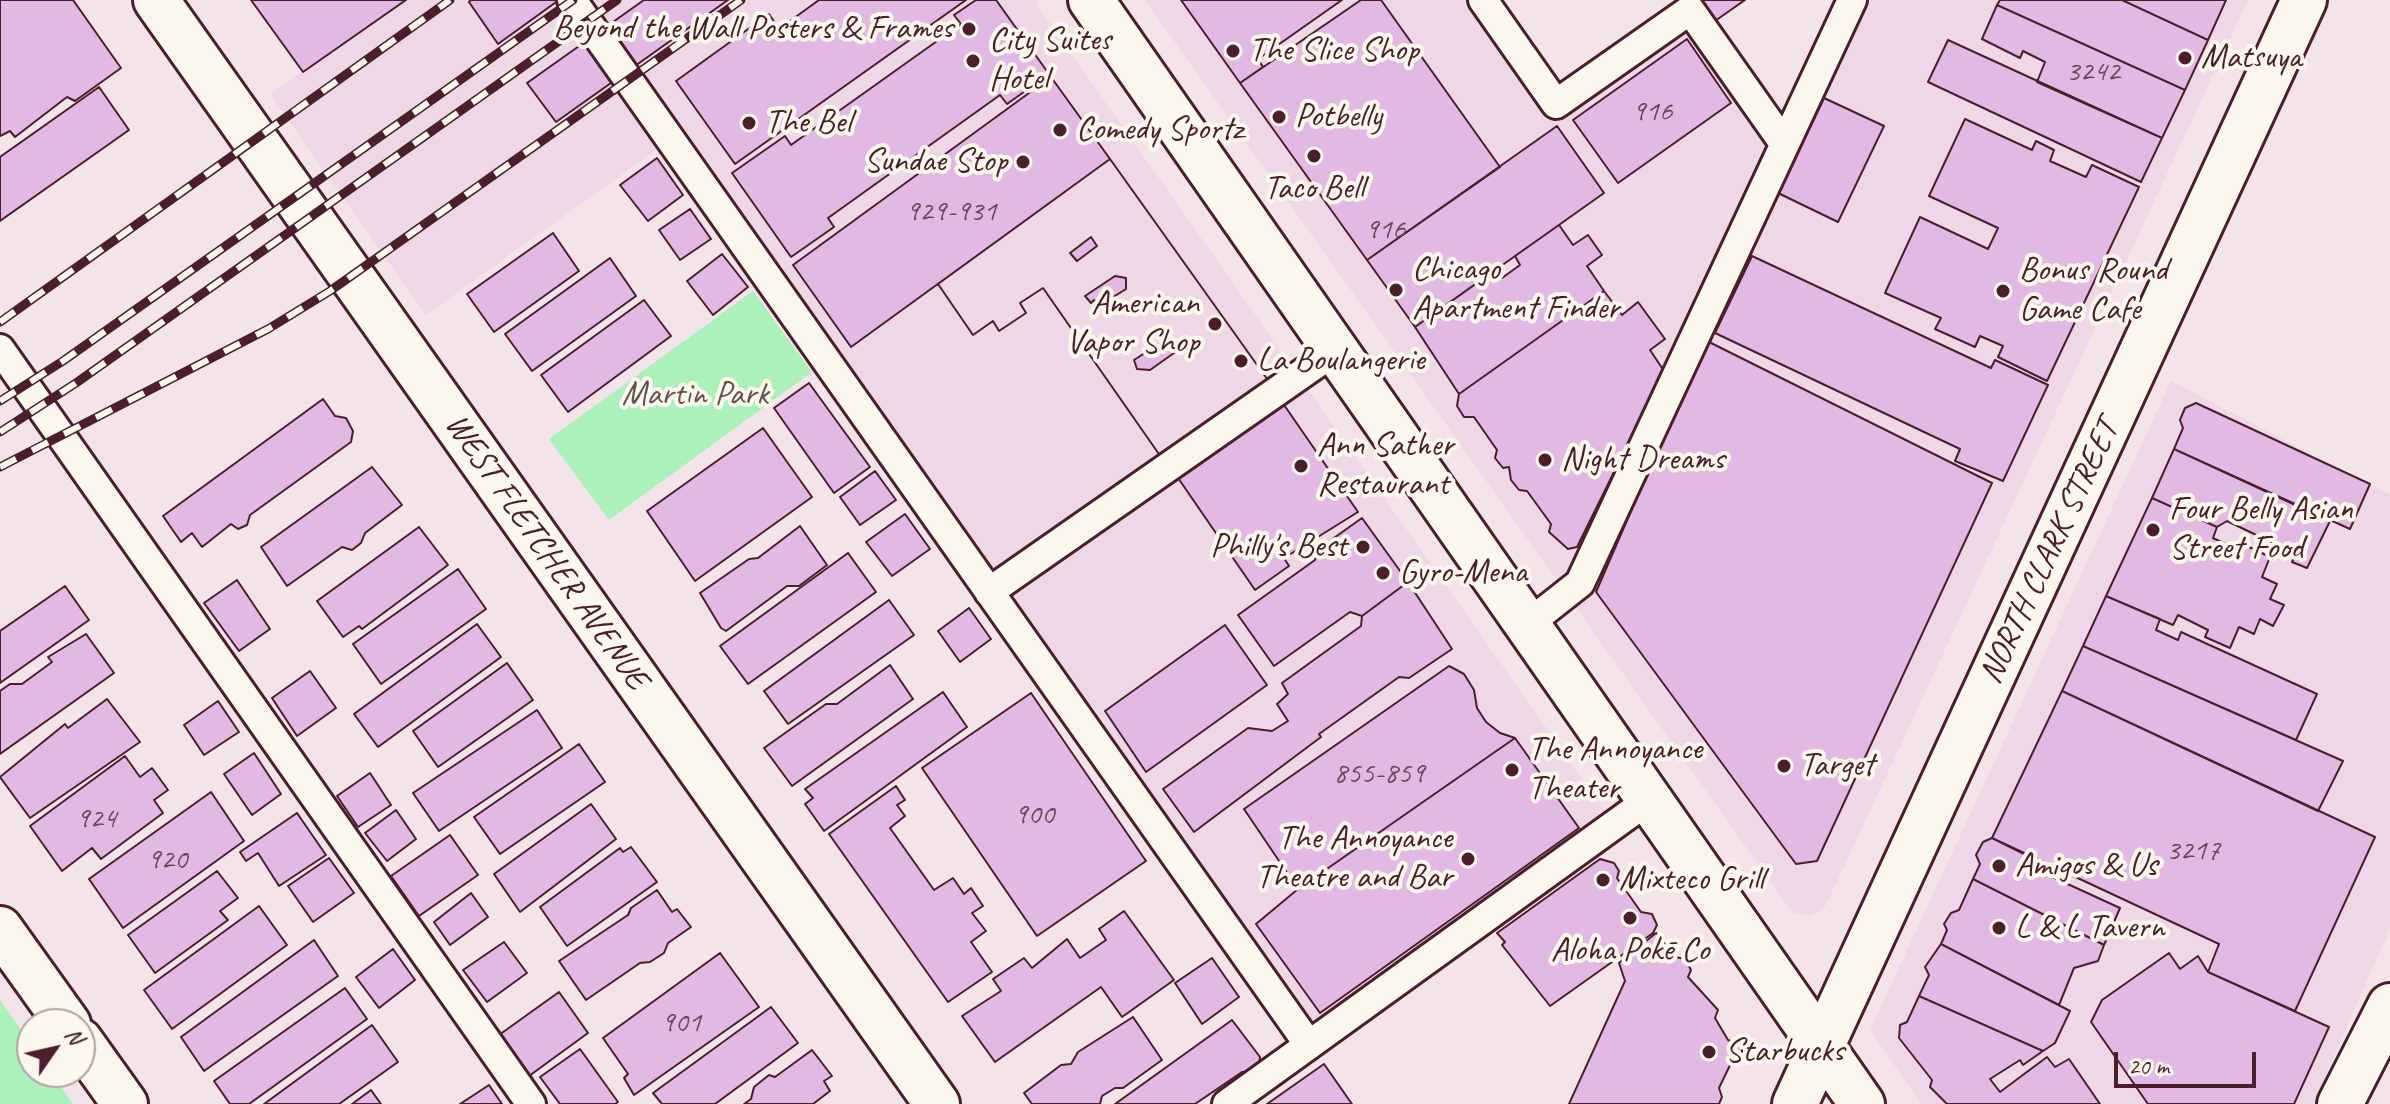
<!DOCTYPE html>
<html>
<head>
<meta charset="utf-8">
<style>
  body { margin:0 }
  #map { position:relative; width:2390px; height:1104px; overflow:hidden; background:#f3e4e9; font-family:Caveat,sans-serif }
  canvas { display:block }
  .north { position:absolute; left:16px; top:1008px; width:80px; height:80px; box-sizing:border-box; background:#fbf7ec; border:2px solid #b4a19f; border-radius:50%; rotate:56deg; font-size:22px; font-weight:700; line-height:32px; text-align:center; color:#4a1f2b }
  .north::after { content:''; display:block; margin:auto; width:28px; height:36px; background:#4a1f2b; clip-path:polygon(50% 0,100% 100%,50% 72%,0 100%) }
  .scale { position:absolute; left:2114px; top:1052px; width:142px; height:36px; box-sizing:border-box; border:4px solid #4a1f2b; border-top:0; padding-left:10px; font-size:24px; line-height:28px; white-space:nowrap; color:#4a1f2b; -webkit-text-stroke:6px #fbf7ec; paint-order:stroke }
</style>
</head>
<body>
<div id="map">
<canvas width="2390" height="1104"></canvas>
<div class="north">N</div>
<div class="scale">20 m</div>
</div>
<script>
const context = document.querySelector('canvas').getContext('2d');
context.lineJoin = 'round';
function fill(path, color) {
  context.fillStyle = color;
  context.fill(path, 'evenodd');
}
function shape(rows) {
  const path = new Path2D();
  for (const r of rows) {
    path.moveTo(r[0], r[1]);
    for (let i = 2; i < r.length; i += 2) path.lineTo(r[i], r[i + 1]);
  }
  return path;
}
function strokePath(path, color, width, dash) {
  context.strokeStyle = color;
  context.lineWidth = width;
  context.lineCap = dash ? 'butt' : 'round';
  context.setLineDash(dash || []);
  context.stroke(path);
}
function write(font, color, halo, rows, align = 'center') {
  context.font = font + ' Caveat,sans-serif';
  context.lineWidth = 8;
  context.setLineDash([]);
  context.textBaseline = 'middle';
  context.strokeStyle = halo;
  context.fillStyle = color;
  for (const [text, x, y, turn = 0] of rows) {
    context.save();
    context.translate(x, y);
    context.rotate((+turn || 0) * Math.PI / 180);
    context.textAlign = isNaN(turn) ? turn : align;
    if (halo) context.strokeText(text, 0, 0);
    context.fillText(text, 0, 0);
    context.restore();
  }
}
fill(shape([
  [406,0,1038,0,1037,5,1614,824,1309,1045,670,140,426,315,270,94],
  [1145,0,1483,0,1556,104,1690,10,1783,141,1852,0,2248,0,1826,905,1819,912,1807,916,1792,912],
  [2171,381,2390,495,2390,928,2313,1104,1921,1104,1870,1030]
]), '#eed7e7');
fill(shape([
  [753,291,812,372,609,520,549,439],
  [0,1000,32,1045,32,1072,51,1072,73,1104,0,1104]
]), '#acf0bb');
const building = shape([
  [0,0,73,0,121,68,75,101,67,97,15,137,10,131,0,136,0,0],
  [251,0,406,0,303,72,251,0],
  [471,0,559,0,498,44,469,2,471,0],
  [644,0,728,0,556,122,527,83,644,0],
  [819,0,966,0,735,164,676,81,769,14,779,29,819,0],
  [976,0,996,0,1049,74,1007,104,1000,95,828,218,834,227,791,257,732,173,785,136,791,145,961,24,954,15,976,0],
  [1181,0,1342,0,1258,59,1263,67,1240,83,1181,0],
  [1361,0,1381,0,1500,167,1367,260,1240,83,1361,0],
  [1702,0,1745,0,1715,21,1702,0],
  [2000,0,2122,0,2208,40,2185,90,1997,5,2000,0],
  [2122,0,2226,0,2208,40,2122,0],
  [1997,5,2185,90,2162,138,2037,82,2045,62,2023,51,2020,58,1982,39,1997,5],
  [1687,39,1731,103,1618,183,1573,120,1687,39],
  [1948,40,2162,138,2141,182,1928,82,1948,40],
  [1051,77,1110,159,851,347,793,265,1051,77],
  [99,87,129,130,0,221,0,157,99,87],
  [1824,98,1884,126,1838,222,1778,193,1824,98],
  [1965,119,2032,150,2036,141,2054,150,2050,161,2086,177,2092,165,2139,187,2047,381,1998,357,2003,346,1980,336,1975,347,1935,329,1941,318,1885,293,1920,217,1988,249,1998,228,1929,196,1965,119],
  [1557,126,1604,193,1415,327,1367,260,1557,126],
  [657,158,683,195,648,221,620,185,657,158],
  [1110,159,1270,383,1161,457,1043,288,1020,303,1026,313,999,331,993,321,973,335,938,284,1110,159],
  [1091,237,1097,246,1077,261,1070,253,1091,237],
  [1115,276,1126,278,1126,289,1099,306,1094,300,1091,303,1085,296,1115,276],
  [1165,340,1175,341,1174,353,1150,370,1137,369,1134,360,1165,340],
  [1110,159,1270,383,1161,457,1043,288,1020,303,1026,313,999,331,993,321,973,335,938,284,1110,159],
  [690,209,711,239,680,260,659,230,690,209],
  [1559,225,1573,245,1588,235,1602,255,1587,266,1604,291,1459,394,1415,327,1495,270,1502,278,1520,265,1515,256,1559,225],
  [553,233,579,271,494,332,467,294,553,233],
  [722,254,748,287,713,315,687,281,722,254],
  [1752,256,1991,368,1995,360,2048,385,2003,481,1955,461,1960,449,1715,333,1752,256],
  [610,258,636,296,532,371,505,334,610,258],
  [1604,291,1622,315,1638,302,1665,339,1650,350,1664,371,1577,547,1568,549,1549,532,1551,524,1527,491,1519,490,1511,480,1509,467,1503,468,1495,458,1497,450,1474,417,1464,417,1457,406,1459,394,1604,291],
  [644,300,671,336,568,412,541,375,644,300],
  [1705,340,1992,483,1817,861,1796,864,1596,592,1705,340],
  [809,383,870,467,834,493,774,408,809,383],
  [323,399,335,416,346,418,353,431,351,442,250,515,247,525,238,529,231,524,202,547,192,533,181,542,163,516,323,399],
  [1282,402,1358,512,1284,558,1289,566,1255,590,1176,475,1282,402],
  [2196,403,2370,484,2350,529,2174,449,2183,428,2180,420,2185,408,2196,403],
  [763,428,812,497,695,581,647,511,763,428],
  [2174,449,2330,521,2307,568,2292,562,2296,554,2227,521,2217,527,2152,498,2174,449],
  [372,467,402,505,365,533,361,543,352,550,342,547,287,586,261,547,372,467],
  [875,471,896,500,860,525,840,497,875,471],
  [2152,498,2217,527,2213,538,2242,552,2245,545,2270,557,2262,577,2277,584,2270,599,2284,605,2273,626,2260,619,2254,634,2239,627,2230,648,2205,637,2208,630,2178,615,2173,625,2106,596,2152,498],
  [905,514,930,549,892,576,866,542,905,514],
  [1362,518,1408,582,1362,616,1350,612,1274,666,1238,615,1315,560,1317,550,1362,518],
  [800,526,827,565,799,586,787,586,726,631,721,628,700,593,749,559,758,558,800,526],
  [419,527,448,565,362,629,359,626,343,637,317,601,419,527],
  [848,553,876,592,748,684,720,646,848,553],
  [458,569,486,609,381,684,353,644,458,569],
  [237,580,270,629,239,651,204,603,237,580],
  [1408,582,1452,649,1409,678,1399,677,1319,734,1321,737,1194,832,1163,789,1248,728,1272,731,1288,721,1277,704,1288,694,1282,683,1361,626,1362,616,1408,582],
  [65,586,89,620,0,683,0,631,65,586],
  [2106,596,2160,619,2156,630,2178,640,2181,632,2317,694,2296,740,2083,646,2106,596],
  [889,600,914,635,788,724,764,691,889,600],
  [969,608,991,639,960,662,938,631,969,608],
  [477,624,501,657,378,747,354,714,477,624],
  [1225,625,1267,685,1146,772,1105,711,1225,625],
  [86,634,114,673,0,754,0,691,10,684,22,684,52,662,48,657,86,634],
  [2083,646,2343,761,2318,811,2062,691,2083,646],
  [507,663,533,700,438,767,413,731,507,663],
  [890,665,913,699,792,786,764,748,826,704,837,704,890,665],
  [1449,666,1464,674,1474,690,1477,708,1486,722,1500,733,1515,738,1298,889,1244,809,1449,666],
  [310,671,336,708,297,736,272,698,310,671],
  [2062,691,2375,837,2295,1011,2208,972,2219,944,1992,838,2062,691],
  [943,692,967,727,824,831,805,804,813,798,805,789,943,692],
  [1031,693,1146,861,1037,936,922,768,1031,693],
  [107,699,140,742,30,818,0,777,65,724,68,728,107,699],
  [218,701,239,732,204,755,184,725,218,701],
  [537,710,562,748,439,831,413,793,537,710],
  [1515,738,1579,828,1320,1013,1256,924,1298,889,1515,738],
  [579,744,605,782,500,854,474,817,579,744],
  [254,753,281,794,252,815,224,774,254,753],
  [125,756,140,777,152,768,168,790,154,800,163,813,101,859,92,848,62,871,30,826,125,756],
  [370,773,391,805,358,827,337,796,370,773],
  [896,786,905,800,897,805,905,816,890,828,934,890,953,878,964,894,971,888,983,906,972,913,986,931,971,942,992,972,948,1002,829,834,896,786],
  [211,792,244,841,123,928,89,879,211,792],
  [591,804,616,839,520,912,494,874,591,804],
  [396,810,416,839,387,861,365,833,396,810],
  [297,813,326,855,279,886,258,853,246,861,240,852,297,813],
  [450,835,478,875,419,916,391,876,450,835],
  [1992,838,2044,864,2048,875,2120,908,2104,945,1973,879,1980,864,1976,855,1983,842,1992,838],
  [631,847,657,882,567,946,540,907,620,848,623,852,631,847],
  [329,858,354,893,313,922,288,886,329,858],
  [1600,859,1614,863,1619,871,1617,878,1641,912,1652,914,1657,925,1653,933,1550,1006,1502,945,1505,942,1497,933,1600,859],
  [217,871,238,898,220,911,228,920,155,973,128,935,217,871],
  [1973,879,2104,945,2098,961,2074,968,2059,1005,1941,944,1947,930,1944,924,1951,913,1959,910,1973,879],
  [657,890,672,912,677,909,691,927,668,943,664,953,650,962,640,963,586,1000,559,961,628,915,631,908,657,890],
  [471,893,488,917,450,945,434,922,471,893],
  [259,906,287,945,172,1029,144,990,259,906],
  [1124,911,1174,980,1122,1017,1101,987,995,1062,962,1016,1001,991,993,979,1024,958,1032,968,1067,939,1080,958,1106,940,1099,929,1124,911],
  [1656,933,1676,957,1685,959,1691,970,1688,977,1718,1010,1715,1018,1728,1040,1743,1046,1741,1057,1732,1061,1719,1088,1722,1097,1719,1104,1569,1104,1625,981,1619,963,1656,933],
  [314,940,338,976,204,1071,181,1037,314,940],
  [504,942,527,973,487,1002,463,970,504,942],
  [1941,944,2070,1011,2055,1043,2043,1051,1919,996,1929,975,1925,967,1941,944],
  [393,949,415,980,379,1008,356,977,393,949],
  [720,953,759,1007,634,1095,624,1078,628,1074,603,1038,720,953],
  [2169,953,2180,969,2198,956,2208,972,2329,1027,2294,1104,2148,1104,2091,1022,2102,1000,2169,953],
  [1212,958,1239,997,1202,1024,1175,983,1212,958],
  [345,988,367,1019,249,1104,230,1104,214,1081,345,988],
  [559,992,588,1033,529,1076,499,1035,559,992],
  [1919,996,2043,1051,2023,1065,2020,1060,1990,1079,2000,1092,2047,1057,2055,1067,2069,1059,2100,1104,1947,1104,1930,1087,1932,1080,1899,1038,1900,1025,1907,1022,1919,996],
  [771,1007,798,1043,715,1104,662,1104,653,1093,771,1007],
  [1133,1017,1162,1060,1123,1088,1115,1088,1102,1096,1100,1104,1032,1104,1024,1093,1061,1065,1071,1064,1078,1052,1133,1017],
  [1232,1020,1260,1057,1259,1066,1252,1072,1242,1072,1195,1104,1115,1104,1232,1020],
  [372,1025,398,1062,339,1104,264,1104,372,1025],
  [580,1049,618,1102,615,1104,560,1104,540,1077,580,1049],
  [812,1050,832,1076,824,1081,830,1091,813,1104,744,1104,751,1099,754,1087,769,1075,775,1077,812,1050],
  [1324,1064,1352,1104,1267,1104,1324,1064],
  [489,1085,502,1104,460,1104,489,1085],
  [371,1090,381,1104,352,1104,371,1090]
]);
fill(building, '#e1b9e2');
strokePath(building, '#4a1f2b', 2);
const lane = shape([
  [572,0,1309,1045],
  [1483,0,1556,104,1690,10,1783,142],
  [0,349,531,1104],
  [989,592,1336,350],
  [1528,624,1580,583,1852,0],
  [1227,1104,1650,799]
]);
const street = shape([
  [156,0,937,1104],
  [0,929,68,1024],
  [80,1041,125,1104],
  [2340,1104,2390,1006]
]);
const secondary = shape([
  [1091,0,1862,1104],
  [1795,1104,2304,0]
]);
strokePath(lane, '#4a1f2b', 34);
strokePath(street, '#4a1f2b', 50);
strokePath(secondary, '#4a1f2b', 50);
strokePath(lane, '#fbf7ec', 28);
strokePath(street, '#fbf7ec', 44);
strokePath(secondary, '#fbf7ec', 44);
const rail = shape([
  [0,322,450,0],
  [0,401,63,361,573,0],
  [0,432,76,383,617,0],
  [0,467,268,329,330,291,741,0]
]);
strokePath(rail, '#4a1f2b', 9);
strokePath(rail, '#fbf7ec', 6, [18]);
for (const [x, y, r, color] of [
  [969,29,8,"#4a1f2b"],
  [1233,51,8,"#4a1f2b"],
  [2185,58,8,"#4a1f2b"],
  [973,61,8,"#4a1f2b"],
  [1279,117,8,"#4a1f2b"],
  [749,123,8,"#4a1f2b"],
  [1060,130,8,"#4a1f2b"],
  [1314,156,8,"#4a1f2b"],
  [1023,162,8,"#4a1f2b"],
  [1396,290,8,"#4a1f2b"],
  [2003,291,8,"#4a1f2b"],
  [1215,324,8,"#4a1f2b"],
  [1241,361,8,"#4a1f2b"],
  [1545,460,8,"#4a1f2b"],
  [1301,466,8,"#4a1f2b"],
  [2153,530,8,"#4a1f2b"],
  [1363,547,8,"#4a1f2b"],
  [1383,573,8,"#4a1f2b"],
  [1784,766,8,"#4a1f2b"],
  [1512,770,8,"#4a1f2b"],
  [1468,859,8,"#4a1f2b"],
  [1999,866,8,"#4a1f2b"],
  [1603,880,8,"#4a1f2b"],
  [1630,918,8,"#4a1f2b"],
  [1999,928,8,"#4a1f2b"],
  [1709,1052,8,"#4a1f2b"]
]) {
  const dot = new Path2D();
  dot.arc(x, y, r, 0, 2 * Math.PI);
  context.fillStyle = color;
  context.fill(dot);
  strokePath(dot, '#fbf7ec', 3);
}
write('30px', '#704659', null, [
  ["3242",2093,72],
  ["916",1652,112],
  ["929-931",951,212],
  ["916",1385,230],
  ["855-859",1379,774],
  ["900",1034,815],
  ["924",96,819],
  ["3217",2193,851],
  ["920",167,860],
  ["901",681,1023]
]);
write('34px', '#4a1f2b', '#fbf7ec', [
  ["Beyond the Wall Posters & Frames",953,29,"right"],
  ["City Suites",989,41],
  ["Hotel",989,80],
  ["The Slice Shop",1249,51],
  ["Matsuya",2201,58],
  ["Potbelly",1295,117],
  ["The Bel",765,123],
  ["Comedy Sportz",1076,130],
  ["Sundae Stop",1007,162,"right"],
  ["Taco Bell",1314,189,"center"],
  ["Chicago",1412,270],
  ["Apartment Finder",1412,309],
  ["Bonus Round",2019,271],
  ["Game Cafe",2019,310],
  ["American",1199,304,"right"],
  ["Vapor Shop",1199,343,"right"],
  ["La Boulangerie",1257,361],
  ["Ann Sather",1317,446],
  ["Restaurant",1317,485],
  ["Night Dreams",1561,460],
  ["Four Belly Asian",2169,510],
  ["Street Food",2169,549],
  ["Philly's Best",1347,547,"right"],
  ["Gyro-Mena",1399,573],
  ["The Annoyance",1528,750],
  ["Theater",1528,789],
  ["Target",1800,766],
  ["The Annoyance",1452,839,"right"],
  ["Theatre and Bar",1452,878,"right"],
  ["Amigos & Us",2015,866],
  ["Mixteco Grill",1619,880],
  ["L & L Tavern",2015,928],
  ["Aloha Pokē Co",1630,951,"center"],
  ["Starbucks",1725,1052]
], 'left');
write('34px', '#62534f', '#fbf7ec', [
  ["Martin Park",695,395]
]);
write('34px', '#4a1f2b', '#fbf7ec', [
  ["WEST FLETCHER AVENUE",546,552,55],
  ["NORTH CLARK STREET",2050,552,-65]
]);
</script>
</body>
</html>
